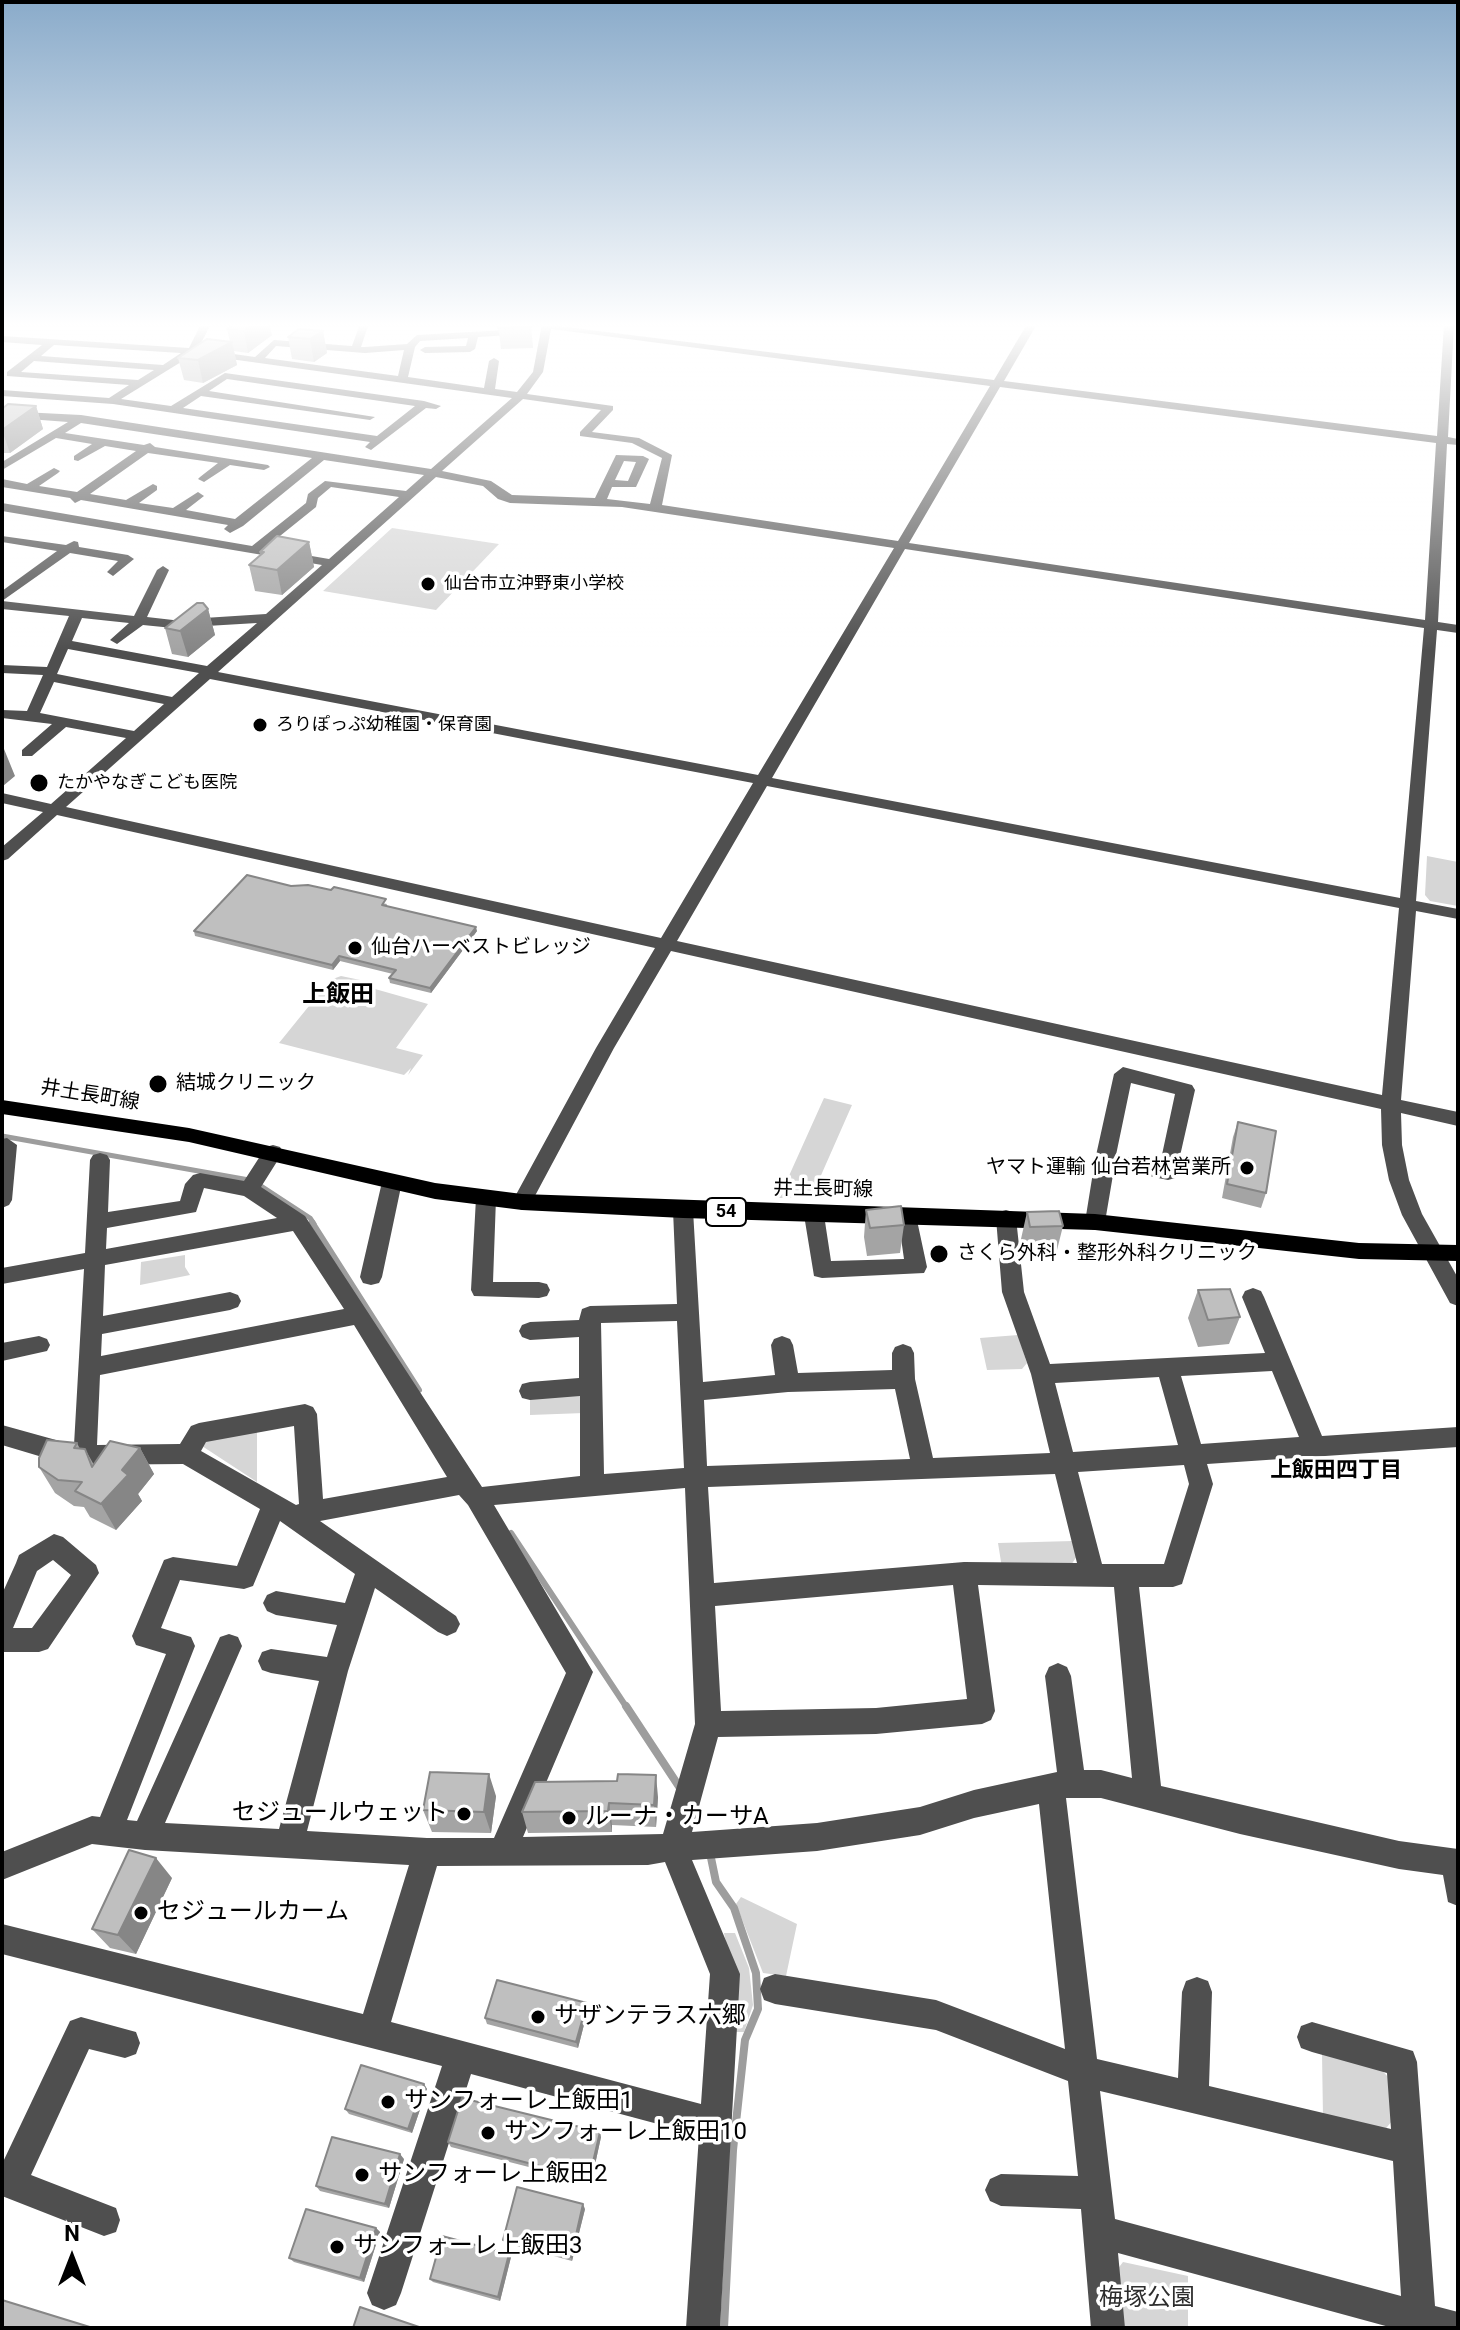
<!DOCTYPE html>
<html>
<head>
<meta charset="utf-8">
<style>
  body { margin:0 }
  #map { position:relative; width:1460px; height:2330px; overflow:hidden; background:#fff; font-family:Roboto,sans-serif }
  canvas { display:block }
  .frame { position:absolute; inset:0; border:4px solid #000; pointer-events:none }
  .north { position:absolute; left:32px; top:2218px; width:80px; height:80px; -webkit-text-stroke:6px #fff; paint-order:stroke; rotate:0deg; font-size:22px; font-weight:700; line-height:32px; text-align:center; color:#000 }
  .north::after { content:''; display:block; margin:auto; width:28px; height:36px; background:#000; clip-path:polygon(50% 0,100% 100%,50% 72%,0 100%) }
</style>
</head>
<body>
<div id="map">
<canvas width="1460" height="2330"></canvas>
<div class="frame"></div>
<div class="north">N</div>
</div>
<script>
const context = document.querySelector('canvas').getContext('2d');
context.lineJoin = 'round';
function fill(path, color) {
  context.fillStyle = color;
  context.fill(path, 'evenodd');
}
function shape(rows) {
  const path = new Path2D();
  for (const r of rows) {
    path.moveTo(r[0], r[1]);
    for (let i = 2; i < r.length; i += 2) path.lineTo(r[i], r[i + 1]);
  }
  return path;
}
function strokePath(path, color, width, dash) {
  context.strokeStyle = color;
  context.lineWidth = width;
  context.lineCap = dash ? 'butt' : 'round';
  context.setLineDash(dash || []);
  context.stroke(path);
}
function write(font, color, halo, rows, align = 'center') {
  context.font = font + ' Roboto,"Noto Sans JP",sans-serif';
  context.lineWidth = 7;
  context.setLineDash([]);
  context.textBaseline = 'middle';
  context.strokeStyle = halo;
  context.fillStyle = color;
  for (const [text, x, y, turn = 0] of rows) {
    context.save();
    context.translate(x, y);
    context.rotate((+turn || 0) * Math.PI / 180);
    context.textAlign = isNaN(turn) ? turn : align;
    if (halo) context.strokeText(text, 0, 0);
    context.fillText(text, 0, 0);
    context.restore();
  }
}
fill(shape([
  [392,528,499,544,436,610,323,591],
  [1427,856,1458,862,1458,906,1430,901,1425,895],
  [341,976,370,982,375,989,428,1004,396,1048,423,1055,408,1075,411,1068,404,1075,279,1043,330,980],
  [824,1098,852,1105,811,1198,779,1198],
  [185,1255,185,1267,190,1275,140,1285,141,1262],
  [1018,1335,1027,1363,1022,1369,987,1370,980,1338],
  [582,1391,584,1413,530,1415,530,1393],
  [257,1430,257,1482,202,1446,204,1438],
  [1073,1541,1077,1556,1071,1565,1002,1568,998,1543],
  [741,1897,797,1924,786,1976,763,1973,736,1904],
  [724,1933,735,1933,749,1968,753,2005,744,2032,736,2032,735,1986],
  [1322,2053,1379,2067,1388,2077,1392,2121,1383,2132,1323,2117],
  [1123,2262,1188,2276,1188,2328,1118,2328,1113,2275]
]), '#d6d6d6');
strokePath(shape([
  [2,1136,249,1180],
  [258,1184,310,1218,314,1224]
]), '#9d9d9d', 5);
strokePath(shape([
  [312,1222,419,1390],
  [511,1533,627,1708]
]), '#9d9d9d', 6);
strokePath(shape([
  [626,1706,680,1788],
  [710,1853,716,1882,734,1908,756,1973,758,2009,745,2040,733,2150,724,2328]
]), '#9d9d9d', 8);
fill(shape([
  [201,324,211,324,198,349,255,357,274,340,352,346,360,324,368,326,361,347,365,347,407,344,417,335,523,329,526,334,478,337,475,349,470,352,425,353,420,350,425,347,466,346,468,338,420,341,415,347,408,377,484,388,489,361,494,358,499,361,495,389,517,392,533,372,542,324,994,380,1027,324,1037,324,1004,381,1437,436,1444,324,1454,324,1448,437,1458,439,1458,445,1447,444,1438,622,1458,625,1458,633,1437,630,1416,901,1458,909,1458,919,1416,911,1401,1100,1458,1112,1458,1126,1401,1113,1402,1145,1409,1180,1422,1214,1458,1278,1458,1306,1450,1303,1402,1215,1389,1180,1382,1145,1381,1109,671,951,614,1048,529,1207,522,1210,515,1207,512,1202,596,1048,655,948,57,815,8,859,2,861,2,847,43,812,2,803,2,793,51,804,126,738,66,727,32,756,22,756,22,750,52,724,2,718,2,710,27,711,43,675,2,673,2,665,47,667,69,616,2,609,2,601,134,616,157,570,163,566,169,570,147,617,173,620,266,614,322,565,2,511,2,503,252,546,306,503,308,494,325,481,406,491,424,475,324,460,243,526,230,533,224,529,228,525,81,500,75,503,70,498,2,487,2,479,27,484,54,468,60,471,58,473,39,486,77,492,136,451,105,446,78,461,74,460,74,456,92,444,56,438,2,470,2,462,68,422,2,417,2,411,81,415,431,469,512,398,194,354,121,399,171,406,225,373,424,401,441,406,436,409,426,408,371,450,365,447,370,442,113,404,2,396,2,390,109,398,129,385,7,376,7,372,42,345,2,342,2,336,189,348,201,324],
  [551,329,990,386,898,541,662,505,672,455,639,438,592,432,613,410,613,406,527,394,543,372,551,329],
  [54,345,181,353,163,365,41,356,54,345],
  [276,346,365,353,404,350,398,376,265,358,276,346],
  [34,361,154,370,138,380,21,372,34,361],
  [227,379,415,406,377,436,183,408,201,396,370,420,375,417,209,391,227,379],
  [1000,387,1436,443,1425,620,909,543,1000,387],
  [523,399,601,410,580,432,580,436,632,443,662,458,650,504,607,499,612,487,636,487,649,459,643,456,616,455,595,498,512,495,491,481,442,471,523,399],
  [81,423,312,458,235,519,186,510,204,496,198,492,173,508,139,503,157,490,157,486,153,484,126,500,90,494,148,453,218,463,200,477,198,479,204,482,230,465,264,470,270,467,268,465,155,447,150,443,144,445,65,433,81,423],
  [624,461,636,462,628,481,615,480,624,461],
  [436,477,483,486,498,499,510,503,622,507,894,548,758,775,218,672,436,477],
  [331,487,399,497,329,559,265,548,316,507,318,498,331,487],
  [905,549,1424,628,1400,898,772,778,905,549],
  [82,618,129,623,110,640,117,644,143,625,173,628,257,623,207,666,72,641,82,618],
  [68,649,199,673,172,697,57,674,68,649],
  [210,679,753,783,661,938,66,807,210,679],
  [54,682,164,704,134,731,40,713,54,682],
  [767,786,1399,908,1382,1095,677,941,767,786],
  [2,536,66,545,74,541,78,542,79,547,128,555,134,559,113,576,107,572,118,561,70,553,2,601,2,591,57,551,2,542,2,536],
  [1123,1067,1192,1085,1195,1090,1175,1178,1168,1180,1114,1169,1105,1222,1102,1228,1095,1230,1088,1228,1085,1222,1095,1160,1114,1074,1123,1067],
  [1131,1083,1175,1094,1160,1164,1116,1155,1131,1083],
  [7,1138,17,1145,12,1200,9,1205,2,1208,2,1139,7,1138],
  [273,1145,280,1147,283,1152,261,1187,305,1216,482,1487,580,1476,580,1396,530,1400,522,1398,519,1391,522,1384,530,1382,579,1378,579,1337,530,1340,522,1337,519,1331,522,1325,530,1322,579,1320,582,1309,590,1306,677,1304,673,1210,676,1205,683,1202,690,1205,693,1210,703,1382,775,1375,771,1345,774,1339,782,1336,790,1339,793,1345,798,1373,892,1370,892,1353,895,1347,903,1344,911,1347,914,1353,915,1379,933,1458,1050,1453,1031,1374,1002,1292,996,1218,999,1212,1006,1210,1013,1212,1016,1218,1024,1292,1050,1364,1265,1353,1242,1297,1245,1291,1253,1288,1261,1291,1264,1297,1322,1436,1458,1427,1458,1447,1207,1464,1213,1484,1182,1584,1173,1587,1139,1587,1161,1786,1399,1841,1458,1849,1458,1906,1448,1902,1443,1875,1399,1869,1240,1834,1101,1798,1066,1798,1097,2059,1178,2078,1182,1992,1186,1981,1197,1977,1208,1981,1212,1992,1209,2086,1391,2129,1387,2073,1312,2052,1301,2048,1297,2037,1301,2026,1312,2022,1413,2051,1417,2062,1435,2306,1458,2312,1458,2328,1393,2328,1118,2253,1125,2328,1091,2328,1081,2209,1001,2206,990,2201,985,2190,990,2179,1001,2174,1078,2176,1068,2081,936,2030,775,2004,764,2000,760,1989,764,1978,775,1974,936,2000,1065,2049,1039,1804,974,1818,920,1835,817,1851,692,1860,740,1974,720,2328,686,2328,699,2135,471,2074,401,2293,396,2305,384,2310,372,2305,367,2293,442,2066,2,1954,2,1924,363,2014,409,1865,145,1850,92,1844,2,1880,2,1852,92,1816,100,1817,166,1654,136,1645,132,1636,164,1560,173,1557,237,1566,260,1509,183,1464,69,1465,2,1445,2,1425,74,1445,84,1269,2,1284,2,1268,85,1253,90,1160,93,1155,100,1153,107,1155,110,1160,108,1212,180,1201,185,1184,193,1175,200,1173,244,1181,266,1147,273,1145],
  [204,1188,244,1196,277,1218,106,1249,107,1228,196,1212,204,1188],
  [293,1231,344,1309,101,1356,102,1334,230,1310,238,1307,241,1301,238,1295,230,1292,103,1316,105,1265,293,1231],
  [677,1321,684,1468,604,1474,601,1323,677,1321],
  [354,1325,447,1477,323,1499,317,1414,313,1407,305,1404,199,1423,191,1426,180,1444,97,1445,100,1375,354,1325],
  [1272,1371,1299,1437,1201,1444,1181,1376,1272,1371],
  [1159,1377,1178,1445,1073,1452,1055,1383,1159,1377],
  [895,1389,910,1459,707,1466,704,1400,788,1392,895,1389],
  [294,1426,299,1504,296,1505,201,1451,206,1442,294,1426],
  [1184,1465,1189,1484,1164,1564,1102,1564,1078,1472,1184,1465],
  [1055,1474,1077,1563,964,1562,714,1583,708,1487,1055,1474],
  [685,1488,695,1724,663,1834,523,1837,593,1672,494,1505,685,1488],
  [459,1495,468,1505,566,1673,494,1838,427,1838,307,1831,348,1671,375,1588,438,1632,447,1636,456,1632,460,1624,456,1616,320,1521,459,1495],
  [280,1521,355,1574,345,1603,276,1591,267,1595,263,1603,267,1611,276,1615,337,1625,327,1657,271,1649,262,1652,258,1661,262,1670,271,1673,319,1681,279,1829,165,1823,242,1646,238,1637,229,1634,220,1637,137,1821,127,1820,195,1646,191,1637,161,1628,180,1580,244,1589,253,1586,280,1521],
  [953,1585,967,1699,876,1708,721,1711,715,1606,953,1585],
  [978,1585,1114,1587,1132,1778,1101,1770,1084,1770,1071,1676,1067,1667,1058,1663,1049,1667,1045,1676,1057,1772,974,1790,920,1807,817,1823,692,1832,718,1737,876,1734,982,1724,991,1720,995,1711,978,1585],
  [665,1862,710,1974,701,2104,391,2022,437,1866,648,1865,665,1862],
  [1100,2091,1393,2161,1401,2296,1115,2219,1100,2091],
  [392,1175,399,1177,402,1182,382,1277,379,1283,371,1285,363,1283,360,1277,382,1182,385,1177,392,1175],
  [486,1190,493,1193,496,1198,493,1282,539,1282,547,1284,550,1290,547,1296,539,1298,474,1296,471,1290,476,1198,479,1193,486,1190],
  [814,1207,821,1210,824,1215,831,1261,904,1259,898,1217,901,1211,915,1211,927,1267,924,1273,822,1278,814,1276,804,1215,807,1210,814,1207],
  [39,1336,47,1339,50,1345,47,1351,2,1361,2,1343,39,1336],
  [54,1534,63,1537,96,1565,99,1573,48,1649,39,1652,2,1652,2,1594,16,1563,19,1555,54,1534],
  [53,1560,71,1575,32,1628,13,1628,37,1571,53,1560],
  [81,2017,136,2032,140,2043,136,2054,125,2058,89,2049,31,2175,116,2208,120,2220,116,2232,104,2236,2,2196,2,2164,70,2021,81,2017]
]), '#4f4f4f');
fill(shape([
  [2,1100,189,1128,435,1183,522,1194,1095,1214,1359,1243,1458,1245,1458,1261,1359,1259,1095,1230,683,1218,522,1210,435,1199,189,1142,2,1114,2,1100]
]), '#000');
fill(shape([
  [498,324,531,324,533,348,501,349],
  [227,329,272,335,248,353,234,351,237,365,203,383,184,380,178,358,230,342],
  [323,331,327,353,314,362,292,359,288,337],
  [36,406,43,429,10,453,2,453,2,409],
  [309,542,314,567,282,595,255,591,249,565,261,556,260,552],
  [208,609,215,635,188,657,172,654,165,628],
  [291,886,387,904,386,906,477,931,431,993,390,983,389,978,393,974,340,961,333,970,195,936,194,931],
  [1238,1122,1266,1193,1261,1208,1222,1198,1233,1137],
  [866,1210,904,1225,900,1253,867,1256,864,1237],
  [1027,1212,1063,1226,1056,1254,1024,1255,1021,1239],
  [1198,1290,1240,1317,1229,1344,1198,1347,1188,1318],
  [77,1443,80,1449,85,1449,94,1465,140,1448,154,1474,138,1494,142,1501,116,1530,90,1517,84,1507,74,1506,55,1493,39,1467],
  [496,1796,491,1833,432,1832,423,1810],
  [658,1797,656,1827,612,1825,612,1832,528,1833,522,1812],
  [172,1878,136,1954,110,1948,92,1929],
  [588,2009,578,2048,487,2024,485,2018],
  [424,2084,427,2089,412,2133,349,2114,345,2109],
  [601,2137,591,2183,451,2147,448,2142],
  [404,2159,389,2208,320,2191,316,2186],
  [585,2209,572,2261,506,2243,503,2240],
  [376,2228,380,2232,364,2282,294,2262,289,2258],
  [511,2257,500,2301,433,2282,430,2279]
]), '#a4a4a4');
fill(shape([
  [253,324,269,324,272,335,248,353,244,331],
  [323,331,327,353,314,362,310,339],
  [232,342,237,365,203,383,198,360],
  [36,406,43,429,10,453,2,430],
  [309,542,314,567,282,595,277,570],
  [208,609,215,635,188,657,180,631],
  [4,749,15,776,3,786,2,750],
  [476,927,477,931,431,993,430,988],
  [339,956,340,961,333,970,332,965],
  [140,1448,154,1474,138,1494,142,1501,116,1530,101,1504,122,1470],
  [489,1774,496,1796,491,1833,484,1812],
  [656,1775,658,1797,656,1827,654,1805],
  [609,1803,612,1825,612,1832,608,1811],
  [156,1858,172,1878,136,1954,118,1935],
  [587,2003,588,2009,578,2048,576,2042],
  [424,2084,427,2089,412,2133,408,2129],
  [600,2132,601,2137,591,2183,589,2179],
  [400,2154,404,2159,389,2208,385,2204],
  [583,2204,585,2209,572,2261,571,2257],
  [376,2228,380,2232,364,2282,360,2278],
  [509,2254,511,2257,500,2301,498,2297]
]), '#868686');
const building = shape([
  [234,324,253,324,244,331,227,329,234,324],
  [498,324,531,324,531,326,498,328,498,324],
  [299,329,323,331,310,339,288,337,299,329],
  [207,339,232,342,198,360,178,358,207,339],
  [8,404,36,406,2,430,2,409,8,404],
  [277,536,309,542,277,570,249,565,264,552,260,552,277,536],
  [197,603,203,603,208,609,180,631,165,628,197,603],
  [247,875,291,886,308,885,331,890,334,887,386,899,382,905,476,927,430,988,389,978,396,970,339,956,332,965,194,931,247,875],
  [1238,1122,1276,1131,1266,1193,1227,1184,1238,1122],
  [901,1206,904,1225,870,1228,866,1210,901,1206],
  [1059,1211,1063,1226,1030,1227,1027,1212,1059,1211],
  [1230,1289,1240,1317,1208,1320,1198,1290,1230,1289],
  [47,1440,77,1443,74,1448,85,1449,92,1467,110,1441,140,1448,122,1470,128,1475,101,1504,75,1491,82,1482,58,1480,39,1467,39,1458,47,1440],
  [430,1772,489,1774,484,1812,423,1810,430,1772],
  [618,1774,656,1775,654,1805,609,1803,608,1811,522,1812,535,1782,617,1781,618,1774],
  [129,1850,156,1858,118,1935,92,1929,129,1850],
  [497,1980,587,2003,576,2042,485,2018,497,1980],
  [361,2065,424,2084,408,2129,345,2109,361,2065],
  [462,2098,600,2132,589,2179,448,2142,462,2098],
  [332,2137,400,2154,385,2204,316,2186,332,2137],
  [517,2187,583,2204,571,2257,503,2240,517,2187],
  [306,2209,376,2228,360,2278,289,2258,306,2209],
  [442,2236,509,2254,498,2297,430,2279,442,2236],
  [2,2300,93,2328,2,2328,2,2300],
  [360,2307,422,2328,353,2328,360,2307]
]);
fill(building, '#bfbfbf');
strokePath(building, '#868686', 2);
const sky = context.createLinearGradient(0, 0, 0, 650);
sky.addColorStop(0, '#8aabca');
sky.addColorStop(0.5, '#fff');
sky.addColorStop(1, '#ffffff00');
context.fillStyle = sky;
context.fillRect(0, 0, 1460, 650);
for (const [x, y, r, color] of [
  [428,584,8,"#000"],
  [260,725,8,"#000"],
  [39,783,10,"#000"],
  [355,948,8,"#000"],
  [158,1084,10,"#000"],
  [1247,1168,8,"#000"],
  [939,1254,10,"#000"],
  [464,1814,8,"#000"],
  [569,1818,8,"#000"],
  [141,1913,8,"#000"],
  [538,2017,8,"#000"],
  [388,2102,8,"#000"],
  [488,2133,8,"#000"],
  [362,2175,8,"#000"],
  [337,2247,8,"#000"]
]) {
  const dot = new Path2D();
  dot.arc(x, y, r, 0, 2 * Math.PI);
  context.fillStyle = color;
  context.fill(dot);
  strokePath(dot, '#fff', 3);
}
write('18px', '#000', '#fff', [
  ["仙台市立沖野東小学校",444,584],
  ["ろりぽっぷ幼稚園・保育園",276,725],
  ["たかやなぎこども医院",57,783]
], 'left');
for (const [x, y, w] of [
  [726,1212,40]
]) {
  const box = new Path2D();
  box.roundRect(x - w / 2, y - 14, w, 28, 6);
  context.fillStyle = '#fff';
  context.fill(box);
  strokePath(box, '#000', 2);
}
write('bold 18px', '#000', null, [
  ["54",726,1212]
]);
write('20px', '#000', '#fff', [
  ["仙台ハーベストビレッジ",371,948],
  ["結城クリニック",176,1084],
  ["ヤマト運輸 仙台若林営業所",1231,1168,"right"],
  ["さくら外科・整形外科クリニック",957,1254]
], 'left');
write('20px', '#000', '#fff', [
  ["井土長町線",90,1096,9],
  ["井土長町線",823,1190,1]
]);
write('bold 22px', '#000', '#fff', [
  ["上飯田四丁目",1336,1471]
]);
write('bold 24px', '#000', '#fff', [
  ["上飯田",338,996]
]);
write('24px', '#000', '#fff', [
  ["セジュールウェット",448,1814,"right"],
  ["ルーナ・カーサA",585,1818],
  ["セジュールカーム",157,1913],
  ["サザンテラス六郷",554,2017],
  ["サンフォーレ上飯田1",404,2102],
  ["サンフォーレ上飯田10",504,2133],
  ["サンフォーレ上飯田2",378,2175],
  ["サンフォーレ上飯田3",353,2247]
], 'left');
write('24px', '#2d2d2d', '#fff', [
  ["梅塚公園",1147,2299]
]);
</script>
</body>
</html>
